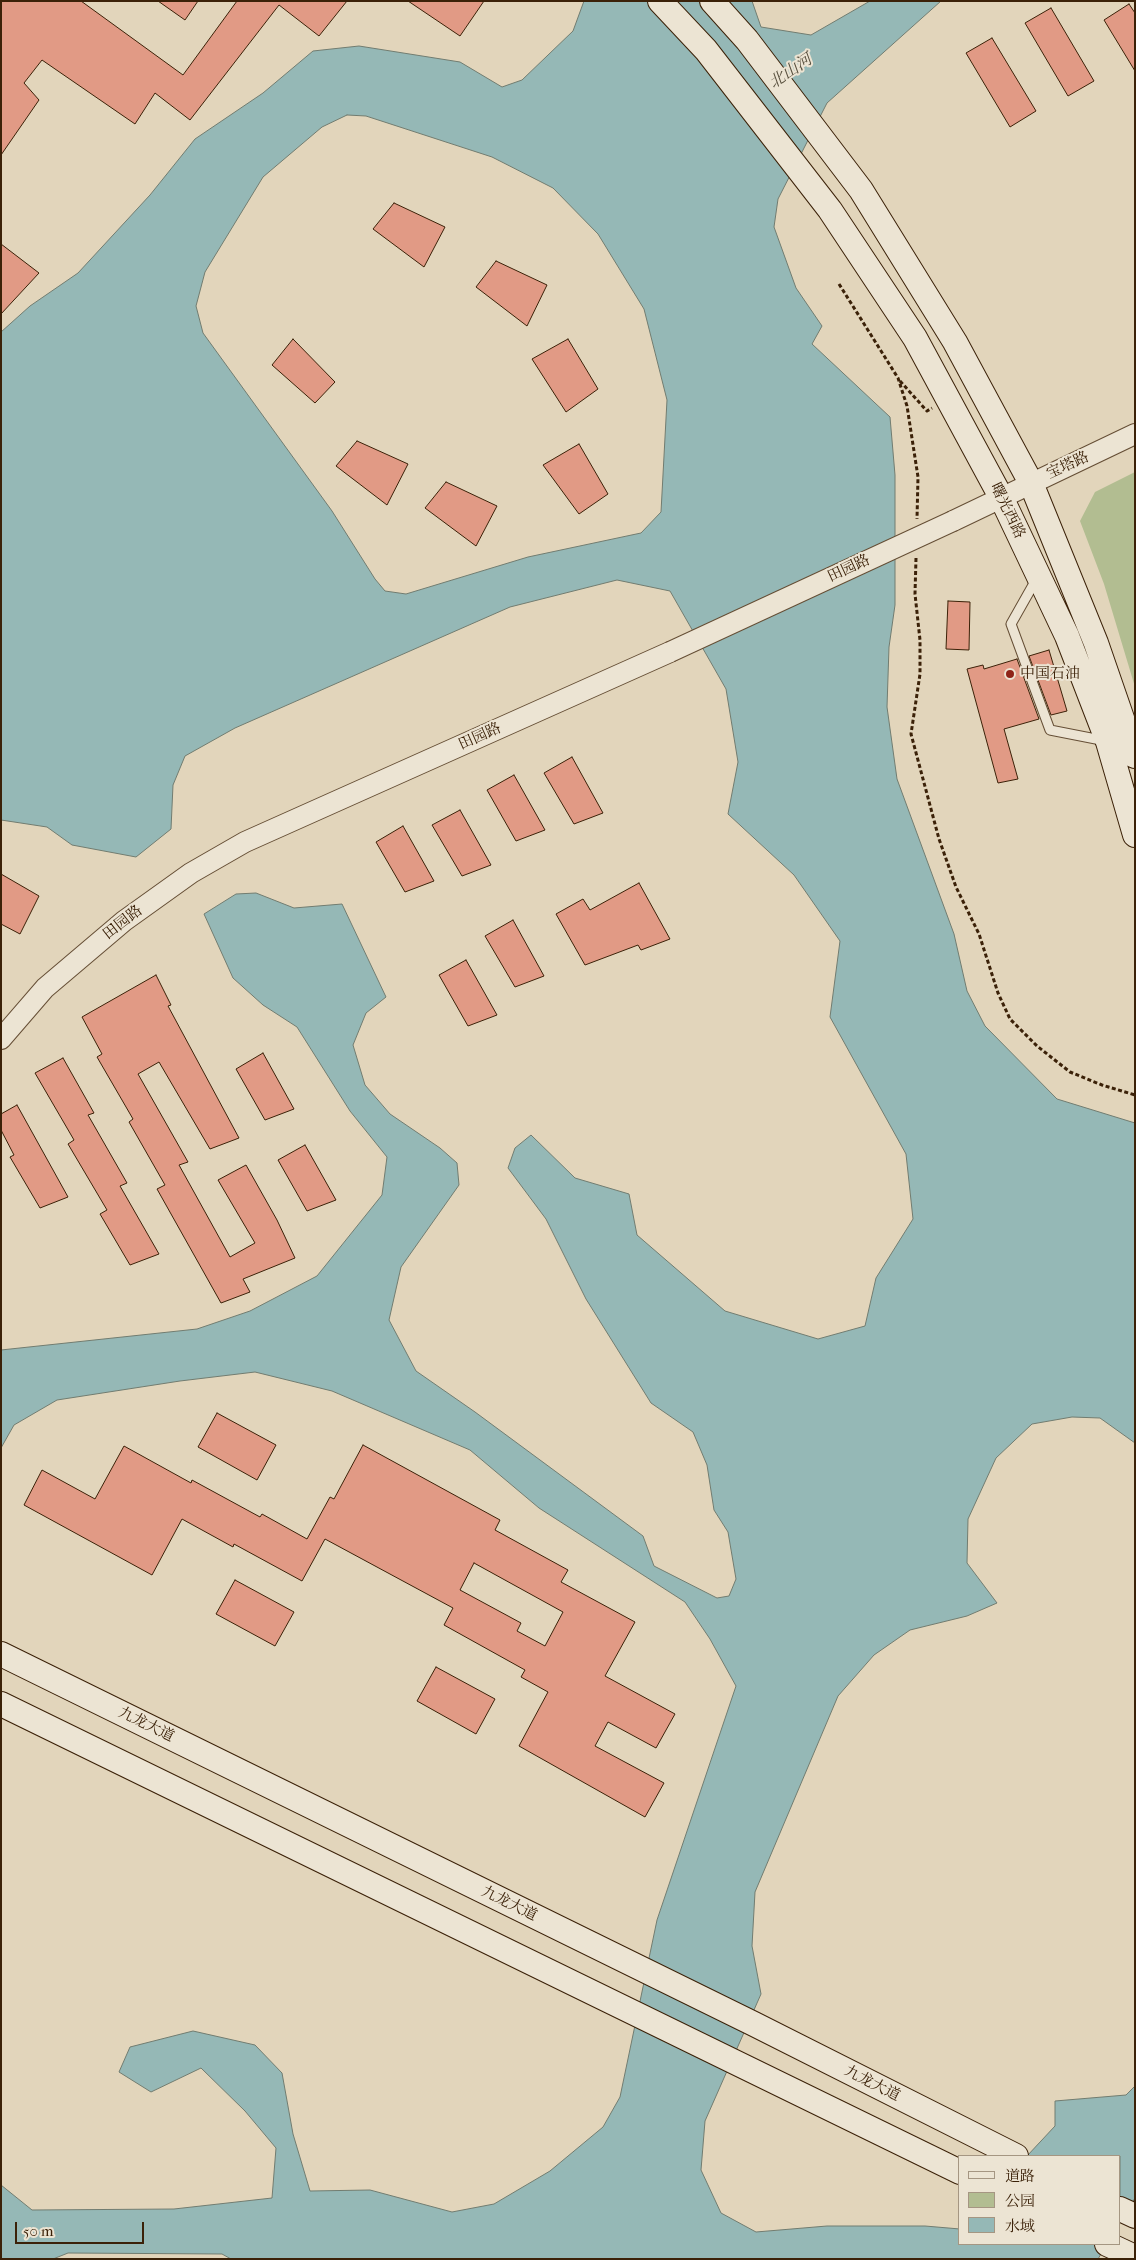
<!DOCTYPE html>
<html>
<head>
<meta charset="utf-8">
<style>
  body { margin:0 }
  #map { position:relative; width:1136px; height:2260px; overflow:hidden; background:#e2d5bb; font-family:"IM FELL French Canon","Noto Serif SC",serif }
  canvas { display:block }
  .frame { position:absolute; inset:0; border:2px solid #3b2108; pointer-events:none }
  .legend { position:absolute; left:958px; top:2155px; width:162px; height:90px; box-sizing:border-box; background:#ece4d3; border:1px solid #a59682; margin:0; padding:6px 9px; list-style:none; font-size:15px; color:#3b2108 }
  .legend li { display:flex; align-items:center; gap:10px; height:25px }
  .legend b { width:25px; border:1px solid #a59682 }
  .scale { position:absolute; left:15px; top:2222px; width:129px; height:22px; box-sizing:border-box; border:2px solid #3b2108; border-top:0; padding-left:6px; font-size:15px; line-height:18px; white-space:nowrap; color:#3b2108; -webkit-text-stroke:4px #ece4d3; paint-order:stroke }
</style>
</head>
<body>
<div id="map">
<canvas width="1136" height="2260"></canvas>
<div class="frame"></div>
<ul class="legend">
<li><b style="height:6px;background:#ece4d3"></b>道路</li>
<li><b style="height:14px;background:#b2bd91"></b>公园</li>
<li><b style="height:14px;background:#95b8b6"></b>水域</li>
</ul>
<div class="scale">50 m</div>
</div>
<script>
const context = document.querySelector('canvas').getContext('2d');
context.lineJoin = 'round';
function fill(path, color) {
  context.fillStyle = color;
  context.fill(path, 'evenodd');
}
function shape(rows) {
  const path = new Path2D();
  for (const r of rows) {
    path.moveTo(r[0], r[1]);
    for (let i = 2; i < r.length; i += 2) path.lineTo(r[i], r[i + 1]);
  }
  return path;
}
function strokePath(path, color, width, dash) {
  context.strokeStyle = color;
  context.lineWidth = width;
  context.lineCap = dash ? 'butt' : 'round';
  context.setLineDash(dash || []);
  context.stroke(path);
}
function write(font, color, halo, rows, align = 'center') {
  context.font = font + ' "IM FELL French Canon","Noto Serif SC",serif';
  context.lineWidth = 4;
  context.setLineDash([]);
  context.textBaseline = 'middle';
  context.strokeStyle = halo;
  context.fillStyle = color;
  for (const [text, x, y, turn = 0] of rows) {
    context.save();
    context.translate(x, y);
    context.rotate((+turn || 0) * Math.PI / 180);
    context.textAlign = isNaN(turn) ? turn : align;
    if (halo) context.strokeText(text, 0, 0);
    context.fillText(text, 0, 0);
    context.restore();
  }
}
fill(shape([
  [1135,472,1135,687,1104,584,1080,521,1095,492]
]), '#b2bd91');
const water = shape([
  [584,1,752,1,761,27,811,35,870,1,941,1,827,103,778,199,774,227,796,288,822,326,812,344,890,417,895,475,895,605,889,647,887,707,897,779,954,934,967,991,985,1026,1057,1099,1135,1123,1135,1443,1100,1418,1072,1417,1032,1424,996,1458,968,1519,967,1563,997,1603,967,1616,910,1630,874,1655,838,1696,755,1892,752,1946,761,1994,705,2121,701,2170,721,2213,756,2232,827,2226,925,2226,960,2229,960,2244,1107,2244,1098,2259,231,2259,222,2254,68,2253,53,2259,1,2259,1,2185,32,2210,174,2209,272,2198,276,2148,245,2111,201,2068,151,2092,119,2072,130,2047,193,2031,255,2045,282,2073,293,2134,310,2191,370,2190,452,2212,494,2204,550,2171,603,2127,620,2097,657,1920,736,1686,710,1639,685,1602,539,1508,470,1450,332,1391,255,1372,180,1381,57,1400,14,1425,1,1448,1,1350,197,1329,250,1311,317,1276,382,1195,387,1157,350,1111,297,1027,263,1005,233,978,204,914,236,894,256,893,294,908,342,904,386,997,366,1013,353,1045,365,1085,390,1114,440,1148,457,1163,459,1185,401,1267,389,1320,416,1371,475,1412,643,1536,654,1566,717,1598,729,1596,736,1579,728,1532,714,1510,707,1465,693,1432,651,1403,586,1299,546,1219,508,1168,515,1148,531,1135,575,1178,629,1194,637,1235,725,1311,818,1339,865,1326,876,1278,913,1219,906,1154,830,1017,840,941,794,875,728,814,738,762,726,689,670,591,617,580,510,607,235,728,185,756,173,785,171,829,136,857,72,845,47,827,1,820,1,332,30,306,78,273,150,195,195,139,263,93,313,51,359,46,460,62,502,87,522,80,573,31,584,1],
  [347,115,366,116,492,157,553,188,598,234,644,309,667,400,661,512,641,533,528,557,406,594,385,591,375,579,332,511,203,333,196,306,205,272,263,177,322,127,347,115],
  [1135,2086,1135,2198,1120,2223,1120,2156,1027,2156,1055,2126,1055,2101,1126,2095,1135,2086]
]);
fill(water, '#95b8b6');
strokePath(water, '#717c70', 1);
const building = shape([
  [1,1,81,1,183,75,237,1,347,1,319,36,279,5,190,120,155,93,135,124,42,60,24,83,39,100,1,155,1,1],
  [158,1,198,1,185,20,158,1],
  [408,1,484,1,460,36,408,1],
  [1129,4,1135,13,1135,71,1104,20,1129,4],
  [1051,8,1094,81,1068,96,1025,23,1051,8],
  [992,38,1036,111,1010,127,966,53,992,38],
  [394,203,445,227,424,267,373,229,394,203],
  [1,244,39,273,1,314,1,244],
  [496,261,547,285,527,326,476,287,496,261],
  [293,339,335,382,315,403,272,365,293,339],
  [568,339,598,389,566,412,532,359,568,339],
  [357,441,408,464,387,505,336,466,357,441],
  [579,444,608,494,579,514,543,465,579,444],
  [446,482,497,506,476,546,425,508,446,482],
  [948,601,970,602,969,650,946,649,948,601],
  [1049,650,1067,711,1051,715,1029,656,1049,650],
  [1017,659,1039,719,1004,729,1018,779,998,783,967,669,983,665,984,669,1017,659],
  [572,757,603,813,574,824,544,773,572,757],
  [514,775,545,830,516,841,487,790,514,775],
  [460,810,491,865,462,876,432,825,460,810],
  [403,826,434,881,405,892,376,842,403,826],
  [1,874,39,896,20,934,1,924,1,874],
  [639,883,670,939,641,950,638,945,585,965,556,914,583,899,590,910,639,883],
  [513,920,544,976,515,987,485,936,513,920],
  [466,960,497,1015,468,1026,439,975,466,960],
  [156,975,171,1005,168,1006,239,1138,210,1149,159,1062,138,1074,188,1162,179,1165,230,1257,255,1243,218,1180,246,1165,277,1220,295,1258,243,1279,250,1292,221,1303,157,1189,165,1185,129,1122,133,1119,97,1057,102,1054,82,1017,156,975],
  [263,1053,294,1109,265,1120,236,1069,263,1053],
  [63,1058,94,1113,88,1115,127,1183,120,1186,159,1254,130,1265,100,1214,107,1210,68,1144,74,1140,35,1073,63,1058],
  [17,1105,68,1197,40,1208,10,1157,14,1155,1,1130,1,1114,17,1105],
  [305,1145,336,1200,307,1211,278,1160,305,1145],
  [217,1413,276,1445,257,1480,198,1447,217,1413],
  [363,1445,500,1520,495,1530,568,1570,561,1582,635,1622,605,1676,675,1714,656,1748,608,1722,595,1746,664,1783,645,1817,519,1746,548,1692,521,1677,525,1670,444,1625,453,1608,325,1539,302,1581,234,1544,233,1547,182,1519,152,1575,24,1505,42,1470,95,1499,124,1446,191,1483,192,1480,260,1517,262,1514,307,1539,330,1497,334,1499,363,1445],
  [474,1563,563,1612,545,1646,517,1631,521,1623,460,1590,474,1563],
  [235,1580,294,1612,275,1646,216,1614,235,1580],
  [436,1667,495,1699,476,1734,417,1701,436,1667]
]);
fill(building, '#e19a85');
strokePath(building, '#3b2108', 1);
const service = shape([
  [1037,578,1011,624,1050,730,1106,741]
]);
const tertiary = shape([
  [953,521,1135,434],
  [1,1039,45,988,124,921,191,873,245,842,670,652]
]);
const secondary = shape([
  [660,1,706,50,830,210,915,338,1002,499,1067,636,1108,742,1135,835],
  [712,1,747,40,861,190,955,342,1031,483,1096,643,1135,756],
  [1,1654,754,2024,1016,2156],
  [1,1704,960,2172],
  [1120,2209,1135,2216],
  [1107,2244,1135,2257]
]);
strokePath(service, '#654e35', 11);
strokePath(tertiary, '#654e35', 22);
strokePath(secondary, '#3b2108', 26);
strokePath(shape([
  [839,284,898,378,907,406,918,477,917,519],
  [900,381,927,411,932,408],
  [916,558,915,594,920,640,920,674,911,734,939,839,956,887,979,934,998,993,1010,1019,1037,1046,1070,1072,1102,1085,1135,1095]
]), '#3b2108', 3, [4, 2.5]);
strokePath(service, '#ece4d3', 9);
strokePath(tertiary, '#ece4d3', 20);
strokePath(secondary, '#ece4d3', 24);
const tertiaryBridge = shape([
  [670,652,953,521]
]);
strokePath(tertiaryBridge, '#654e35', 22, []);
strokePath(tertiaryBridge, '#ece4d3', 20);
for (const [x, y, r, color] of [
  [1010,674,5,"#8f2418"]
]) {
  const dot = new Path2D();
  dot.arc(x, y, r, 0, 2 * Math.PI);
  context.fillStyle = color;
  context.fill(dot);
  strokePath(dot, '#ece4d3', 2);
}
write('15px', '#3b2108', '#ece4d3', [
  ["宝塔路",1068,466,-25],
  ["曙光西路",1007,511,64],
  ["田园路",849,569,-25],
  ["田园路",480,737,-24],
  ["田园路",123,923,-38],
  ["九龙大道",146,1725,26],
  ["九龙大道",509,1904,26],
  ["九龙大道",872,2084,27]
]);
write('15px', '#3b2108', '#ece4d3', [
  ["中国石油",1020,674]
], 'left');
write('italic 16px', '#564e3c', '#ece4d3', [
  ["北山河",791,72,-34]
]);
</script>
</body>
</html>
